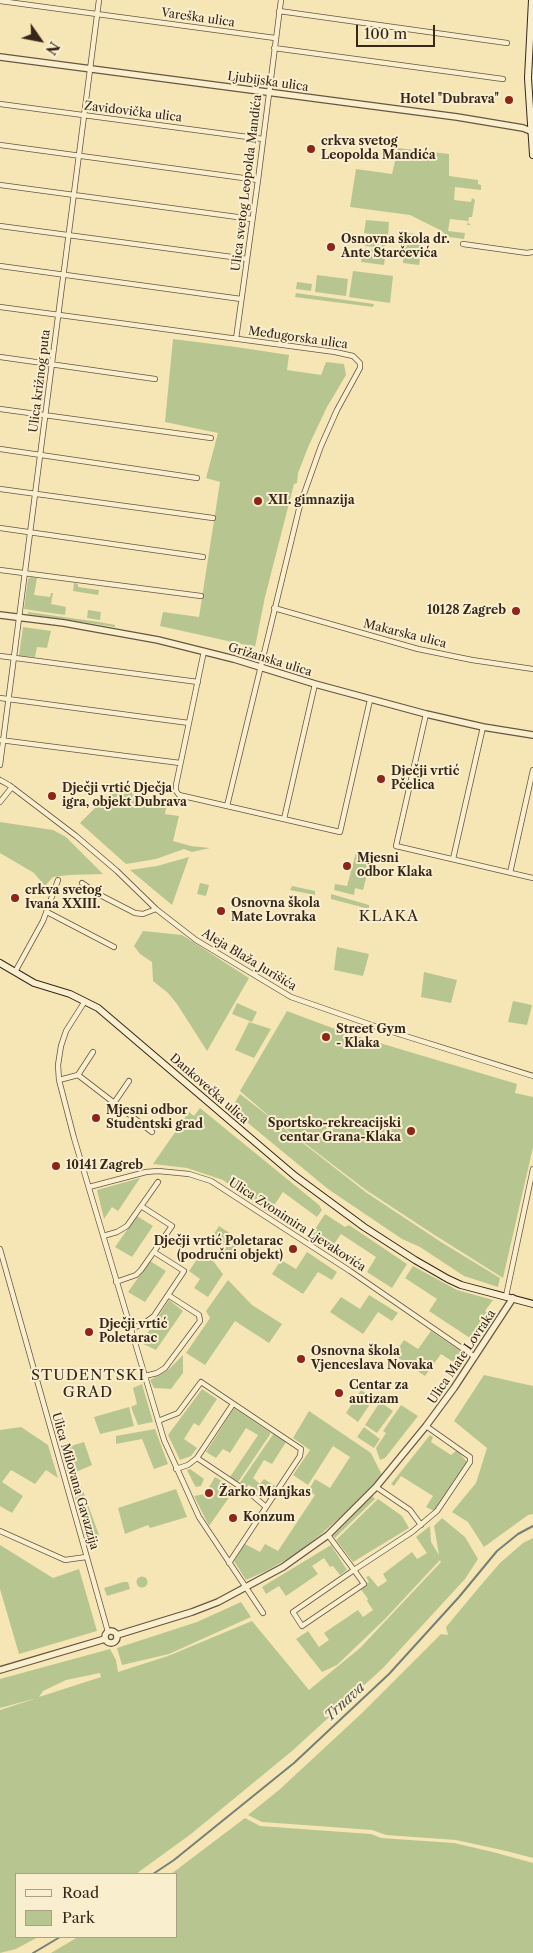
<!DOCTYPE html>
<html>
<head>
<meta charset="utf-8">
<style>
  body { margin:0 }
  #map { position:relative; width:533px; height:1953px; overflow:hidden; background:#f6e6b5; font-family:"Libre Caslon Text",serif }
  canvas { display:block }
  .legend { position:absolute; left:15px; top:1873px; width:162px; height:65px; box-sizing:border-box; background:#f9efcf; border:1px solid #ab9f87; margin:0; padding:6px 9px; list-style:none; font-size:15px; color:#37261a }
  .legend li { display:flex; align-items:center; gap:10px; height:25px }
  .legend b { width:25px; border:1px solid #ab9f87 }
  .north { position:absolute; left:15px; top:15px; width:50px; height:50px; -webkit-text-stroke:4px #f9efcf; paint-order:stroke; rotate:123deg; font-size:14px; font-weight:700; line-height:20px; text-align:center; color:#37261a }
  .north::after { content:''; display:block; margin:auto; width:18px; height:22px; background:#37261a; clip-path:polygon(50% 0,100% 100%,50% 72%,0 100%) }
  .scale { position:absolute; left:356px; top:25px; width:79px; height:22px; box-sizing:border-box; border:2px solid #37261a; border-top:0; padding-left:6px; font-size:15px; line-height:18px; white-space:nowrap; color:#37261a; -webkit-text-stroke:4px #f9efcf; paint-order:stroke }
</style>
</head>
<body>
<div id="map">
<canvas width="533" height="1953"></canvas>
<ul class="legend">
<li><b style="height:6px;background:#f9efcf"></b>Road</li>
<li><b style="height:14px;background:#b7c691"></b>Park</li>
</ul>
<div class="north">N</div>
<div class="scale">100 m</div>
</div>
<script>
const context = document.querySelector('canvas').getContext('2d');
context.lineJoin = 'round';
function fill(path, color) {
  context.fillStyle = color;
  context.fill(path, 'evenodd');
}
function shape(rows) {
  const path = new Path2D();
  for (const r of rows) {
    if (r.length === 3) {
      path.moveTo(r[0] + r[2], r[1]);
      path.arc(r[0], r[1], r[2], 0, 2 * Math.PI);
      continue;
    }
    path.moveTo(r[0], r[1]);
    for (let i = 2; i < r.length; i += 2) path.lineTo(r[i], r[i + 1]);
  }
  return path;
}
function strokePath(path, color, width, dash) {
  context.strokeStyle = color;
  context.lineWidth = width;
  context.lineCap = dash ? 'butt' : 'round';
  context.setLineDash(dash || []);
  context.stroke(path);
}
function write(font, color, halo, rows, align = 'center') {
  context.font = font + ' "Libre Caslon Text",serif';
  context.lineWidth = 4;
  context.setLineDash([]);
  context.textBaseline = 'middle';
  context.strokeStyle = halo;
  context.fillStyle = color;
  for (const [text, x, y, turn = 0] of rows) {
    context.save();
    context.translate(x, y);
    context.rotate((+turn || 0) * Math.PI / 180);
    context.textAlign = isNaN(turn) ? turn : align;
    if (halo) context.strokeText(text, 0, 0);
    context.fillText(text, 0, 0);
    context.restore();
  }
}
fill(shape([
  [398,148,449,154,449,176,478,180,478,184,481,185,481,190,455,187,454,200,471,202,472,198,475,200,472,217,469,217,468,223,471,225,467,225,468,221,450,219,448,231,465,233,464,239,449,237,440,230,410,215,350,207,356,169,392,174],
  [366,220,389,222,388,236,364,233],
  [407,233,424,235,419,265,403,263],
  [366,236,386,238,385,248,365,246],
  [363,248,386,251,384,265,361,262],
  [353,271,393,276,390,303,349,297],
  [317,275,348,279,346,296,315,292],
  [297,282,312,284,311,291,296,289],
  [296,293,374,304,373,307,295,297],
  [173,339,236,347,289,355,287,370,321,375,326,362,344,364,346,375,327,407,309,445,298,473,297,483,294,484,265,597,255,647,160,626,163,612,199,617,220,482,206,478,218,433,165,422],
  [31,577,37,578,34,595,50,597,51,593,53,593,51,604,66,607,65,615,24,609,28,579],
  [74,583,78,584,78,587,99,590,98,595,73,591],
  [88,610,101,612,100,620,87,618],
  [28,612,99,622,115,625,115,627,28,614],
  [23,627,51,631,47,648,37,647,35,657,19,656],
  [111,792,137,792,162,803,168,800,165,814,179,816,173,841,191,846,210,848,192,852,184,849,156,859,126,864,80,823],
  [0,822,53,830,66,837,103,874,69,875,53,877,45,886,34,873,0,853],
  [356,853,372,856,363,890,355,888,354,895,334,890,335,884,347,886],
  [189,857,172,905,130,870,157,866],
  [200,883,209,885,206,896,197,894],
  [292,886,315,891,315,895,290,890],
  [331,894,369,905,369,909,331,899],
  [143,931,182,935,249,978,207,1051,177,1004,168,993,153,981,152,962,140,954,134,946],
  [337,947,369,954,363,976,334,970],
  [424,972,457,980,451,1003,421,997],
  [513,1001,532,1005,527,1025,508,1022],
  [237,1003,257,1012,252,1022,232,1014],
  [287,1011,343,1032,517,1084,515,1093,533,1097,533,1147,503,1278,433,1234,366,1190,269,1116,240,1091],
  [249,1022,271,1029,254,1058,235,1050],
  [240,1094,367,1193,441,1242,500,1278,498,1287,464,1276,420,1247,402,1239,328,1189,231,1109],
  [200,1108,319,1205,322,1210,317,1217,283,1192,269,1213,223,1180,187,1168,153,1164,189,1112,194,1116],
  [140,1178,118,1211,112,1207,104,1219,97,1190],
  [325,1214,345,1227,349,1225,407,1264,392,1288,367,1272,376,1257,341,1234,332,1247,312,1234],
  [137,1216,153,1226,132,1257,115,1247],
  [219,1226,240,1240,231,1254,209,1242],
  [204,1249,223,1274,208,1297,194,1288,200,1279,189,1271],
  [307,1252,337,1272,332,1280,318,1272,303,1294,272,1274,281,1260,296,1269],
  [150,1261,166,1271,145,1302,128,1292],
  [413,1266,457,1290,493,1300,485,1311,491,1315,473,1340,429,1311,437,1299,405,1278],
  [228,1280,252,1305,282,1324,269,1343,235,1321,205,1365,186,1353,210,1318,206,1311],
  [369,1295,398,1313,392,1321,378,1312,363,1334,330,1312,341,1297,360,1309],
  [169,1300,183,1311,156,1350,141,1343],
  [431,1331,462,1352,455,1363,441,1354,425,1376,394,1355,404,1340,418,1349],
  [183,1355,183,1373,171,1389,154,1388,150,1380,168,1370],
  [484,1375,533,1386,533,1514,528,1515,484,1547,468,1522,452,1512,476,1483,487,1448,454,1421],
  [142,1384,153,1422,138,1425,131,1407,137,1404,133,1388],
  [202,1389,217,1399,199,1426,194,1423,184,1439,197,1448,191,1456,180,1460,168,1435],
  [361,1390,374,1398,358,1422,346,1413],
  [380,1402,393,1411,377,1433,365,1425],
  [401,1405,418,1416,385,1458,380,1460,376,1448,386,1433,383,1431],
  [129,1407,134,1426,100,1434,94,1417],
  [234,1408,271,1433,238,1482,230,1477,258,1435,246,1428,230,1453,223,1449,216,1458,206,1452],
  [309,1411,371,1453,382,1475,361,1499,320,1535,296,1554,268,1570,246,1580,234,1561,245,1544,260,1552,265,1544,278,1551,315,1495,308,1491,315,1479,330,1488,350,1457,333,1446,308,1485,293,1475,310,1450,293,1438],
  [21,1427,48,1445,58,1478,46,1470,35,1484,11,1470,2,1482,23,1496,12,1513,0,1506,0,1430],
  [364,1427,380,1439,374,1448,357,1437],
  [155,1429,168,1464,154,1469,142,1439,116,1444,116,1436],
  [274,1433,286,1442,272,1464,264,1460,253,1478,260,1484,264,1479,275,1486,268,1497,249,1485,246,1488,239,1484],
  [430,1435,433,1437,431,1442,451,1455,457,1450,467,1462,434,1511,426,1507,433,1496,401,1476,394,1486,391,1484],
  [84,1442,92,1465,76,1472,99,1535,87,1538,61,1449],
  [190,1469,204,1479,201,1486,196,1487,194,1484,187,1470],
  [215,1477,235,1489,209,1526,194,1496,205,1494],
  [176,1489,187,1517,150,1528,148,1525,125,1534,118,1508],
  [372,1496,375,1499,335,1538,333,1536],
  [378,1499,402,1516,409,1528,353,1562,336,1540],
  [442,1518,465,1537,478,1559,465,1579,383,1668,292,1751,191,1834,136,1874,16,1874,16,1937,38,1937,16,1949,0,1953,0,1710,37,1698,0,1708,0,1679,110,1649,116,1660,118,1672,168,1656,252,1621,309,1690,360,1648,441,1562,440,1560,385,1619,337,1665,322,1672,296,1639,308,1631,319,1647,329,1640,324,1633,358,1610,363,1617,373,1610,367,1601,368,1599,360,1588,369,1582,366,1577,369,1576,378,1587,387,1581,383,1574,412,1552,417,1559,427,1553,416,1537,430,1526,431,1542,439,1555,434,1526],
  [100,1673,101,1677,39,1697,43,1691,66,1680],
  [533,1538,533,1858,506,1851,456,1840,386,1835,372,1830,262,1822,248,1815,279,1790,361,1714,441,1634,448,1635,446,1627,481,1585,500,1563,523,1543],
  [0,1545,53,1578,79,1569,97,1631,19,1654,0,1589],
  [331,1545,347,1570,340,1575,333,1566,330,1567,324,1558,312,1566,318,1574,286,1596,279,1586,266,1594,262,1587],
  [142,1582,5.5],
  [123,1582,128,1582,130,1589,107,1596,104,1588],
  [241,1602,251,1617,169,1654,122,1665,117,1648,197,1622],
  [245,1818,260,1826,371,1834,381,1838,454,1843,493,1852,533,1863,533,1953,51,1953,78,1937,176,1937,176,1874,171,1874]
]), '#b7c691');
strokePath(shape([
  [153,1874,174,1860,294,1763,389,1674,459,1597,497,1551,518,1534,533,1526],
  [33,1953,60,1937]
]), '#748176', 2);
const minor = shape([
  [0,1,275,38],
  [279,11,507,43],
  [274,48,503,79],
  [0,104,263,139],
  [0,145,258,180],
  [0,185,252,219],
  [0,226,247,259],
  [463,244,527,253,533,252],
  [0,266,241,299],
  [0,307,335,352,353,356,360,363,360,368,337,410,321,446,300,505,227,806],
  [236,339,258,180,281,0],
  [0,357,155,379],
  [0,409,211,438],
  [0,449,197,478],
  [0,489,213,518],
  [0,528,203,557],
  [0,570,201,596],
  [274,608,418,649,472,660,533,669],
  [204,651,176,785,176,791,179,795,340,832,370,700],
  [0,656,198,682],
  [0,698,189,723],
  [426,714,396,846,533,878],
  [0,740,180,763],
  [0,765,99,0],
  [0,780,9,785,76,836,117,871,156,909,196,940,291,997,383,1029,533,1076],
  [0,802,12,787],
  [284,819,315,684],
  [453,859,483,727],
  [510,873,533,770],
  [82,883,98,894,135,913,143,914,156,909],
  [47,912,114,947],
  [15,972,43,921,58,880],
  [85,1001,66,1031,61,1046,58,1065,59,1080,74,1138,164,1440,199,1517,263,1613],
  [78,1075,93,1052],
  [59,1080,78,1075,152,1132],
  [114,1103,129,1081],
  [89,1187,146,1172,158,1171,189,1174,211,1181,350,1271,475,1357],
  [103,1236,117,1232,127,1226,158,1182],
  [0,1249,108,1632],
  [116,1282,136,1275,141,1270,172,1226,141,1206],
  [506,1296,533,1169],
  [130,1328,142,1325,154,1316,184,1271,154,1252],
  [145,1376,157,1373,165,1368,200,1321,199,1315,168,1295],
  [158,1421,178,1413,201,1382,301,1449,300,1456,229,1563],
  [197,1458,251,1494,266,1507],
  [176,1469,188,1465,197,1458,233,1404],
  [376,1487,410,1510,421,1525],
  [0,1531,65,1560,86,1557],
  [328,1535,354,1570,412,1532,437,1511,470,1462,470,1457,426,1426],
  [354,1570,364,1584,302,1626,293,1612,354,1570]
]);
const tertiary = shape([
  [0,57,457,117,523,128,533,132],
  [0,615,64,623,158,640,234,659,315,684,426,714,483,727,533,735],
  [111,1637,6],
  [117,1635,192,1612,218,1602,283,1567,328,1535,376,1487,426,1426,454,1388,513,1298],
  [0,1670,105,1639]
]);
const secondary = shape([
  [532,0,528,78,533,155],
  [0,963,34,983,70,994,98,1008,295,1176,364,1227,415,1260,448,1279,461,1285,533,1304]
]);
strokePath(minor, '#675641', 6);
strokePath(tertiary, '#675641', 8);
strokePath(secondary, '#37261a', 8);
strokePath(minor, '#f9efcf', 4.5);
strokePath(tertiary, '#f9efcf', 5.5);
strokePath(secondary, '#f9efcf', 6);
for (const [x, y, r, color] of [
  [509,100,5,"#8f2418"],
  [311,149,5,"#8f2418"],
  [331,247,5,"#8f2418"],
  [258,501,5,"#8f2418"],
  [516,611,5,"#8f2418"],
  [381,779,5,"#8f2418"],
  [52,796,5,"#8f2418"],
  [347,866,5,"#8f2418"],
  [15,898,5,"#8f2418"],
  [221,911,5,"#8f2418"],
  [326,1037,5,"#8f2418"],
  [96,1118,5,"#8f2418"],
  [411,1131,5,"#8f2418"],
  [56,1166,5,"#8f2418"],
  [293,1249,5,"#8f2418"],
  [89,1332,5,"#8f2418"],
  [301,1359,5,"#8f2418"],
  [339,1393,5,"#8f2418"],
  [209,1493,5,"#8f2418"],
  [233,1518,5,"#8f2418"]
]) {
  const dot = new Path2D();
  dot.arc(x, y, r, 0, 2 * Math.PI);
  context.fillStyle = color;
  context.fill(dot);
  strokePath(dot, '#f9efcf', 2);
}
write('12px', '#37261a', '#f9efcf', [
  ["Vareška ulica",198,18,8],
  ["Ljubijska ulica",268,82,8],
  ["Zavidovička ulica",133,112,7],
  ["Ulica svetog Leopolda Mandića",247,183,-83],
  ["Međugorska ulica",298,338,8],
  ["Ulica križnog puta",40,381,-83],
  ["Makarska ulica",405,634,14],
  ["Grižanska ulica",270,660,17],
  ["Aleja Blaža Jurišića",249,960,31],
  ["Dankovečka ulica",209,1089,41],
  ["Ulica Zvonimira Ljevakovića",297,1225,33],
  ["Ulica Mate Lovraka",462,1357,-56],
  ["Ulica Milovana Gavazzija",75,1481,74]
]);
write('bold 12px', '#37261a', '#f9efcf', [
  ["Hotel \"Dubrava\"",499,100,"right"],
  ["crkva svetog",321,142],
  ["Leopolda Mandića",321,156],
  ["Osnovna škola dr.",341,240],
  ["Ante Starčevića",341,254],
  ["XII. gimnazija",268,501],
  ["10128 Zagreb",506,611,"right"],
  ["Dječji vrtić",391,772],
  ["Pčelica",391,786],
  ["Dječji vrtić Dječja",62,789],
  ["igra, objekt Dubrava",62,803],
  ["Mjesni",357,859],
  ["odbor Klaka",357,873],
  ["crkva svetog",25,891],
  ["Ivana XXIII.",25,905],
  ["Osnovna škola",231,904],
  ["Mate Lovraka",231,918],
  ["Street Gym",336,1030],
  ["- Klaka",336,1044],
  ["Mjesni odbor",106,1111],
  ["Studentski grad",106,1125],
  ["Sportsko-rekreacijski",401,1124,"right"],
  ["centar Grana-Klaka",401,1138,"right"],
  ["10141 Zagreb",66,1166],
  ["Dječji vrtić Poletarac",283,1242,"right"],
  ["(područni objekt)",283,1256,"right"],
  ["Dječji vrtić",99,1325],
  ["Poletarac",99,1339],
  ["Osnovna škola",311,1352],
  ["Vjenceslava Novaka",311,1366],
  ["Centar za",349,1386],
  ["autizam",349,1400],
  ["Žarko Manjkas",219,1493],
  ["Konzum",243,1518]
], 'left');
write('italic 14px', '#565448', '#f9efcf', [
  ["Trnava",345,1702,-43]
]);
context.letterSpacing = '1px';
write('15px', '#37261a', '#f9efcf', [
  ["KLAKA",389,917],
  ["STUDENTSKI",88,1376],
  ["GRAD",88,1393]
]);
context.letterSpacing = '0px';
</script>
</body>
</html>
